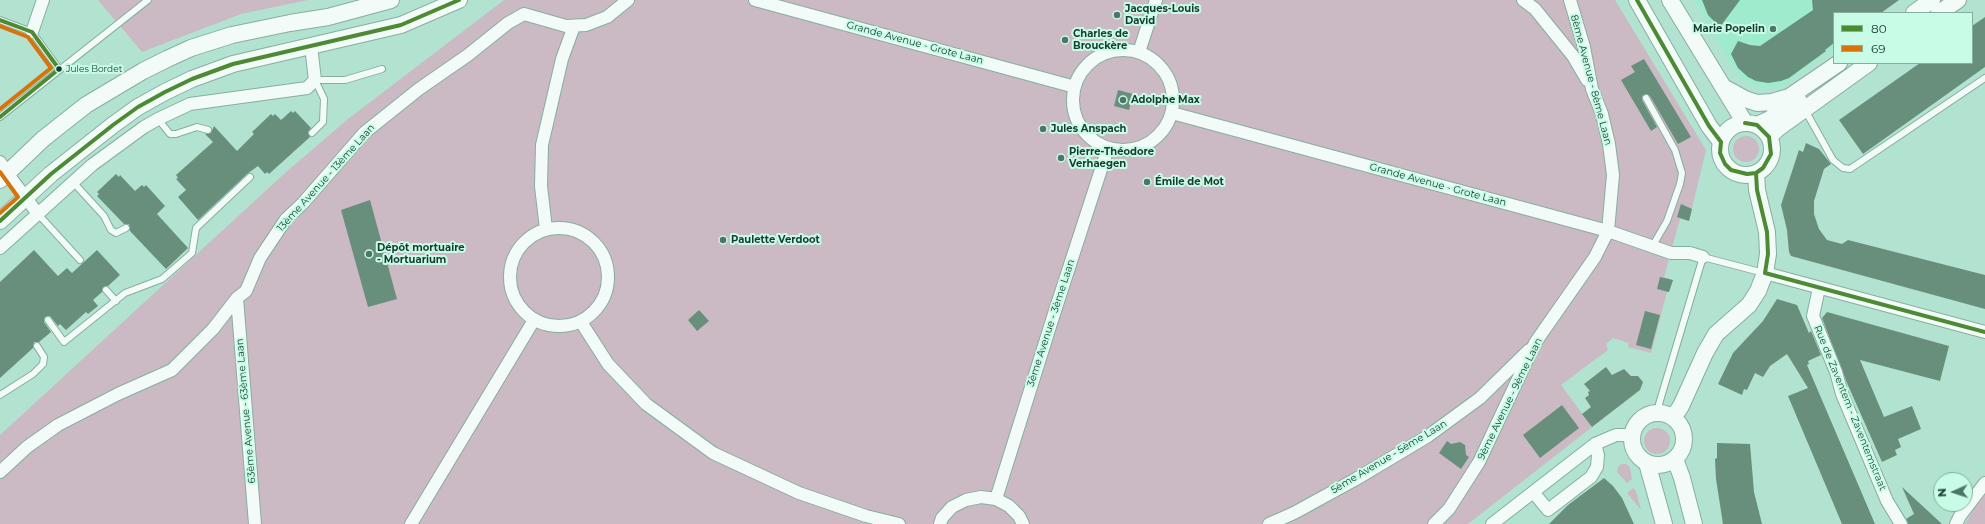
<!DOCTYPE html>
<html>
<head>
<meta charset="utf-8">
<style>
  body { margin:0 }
  #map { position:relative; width:1985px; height:524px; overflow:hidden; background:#b2e3d0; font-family:Montserrat,sans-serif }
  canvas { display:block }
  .legend { position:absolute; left:1833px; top:12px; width:140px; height:52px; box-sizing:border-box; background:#c9fce7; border:1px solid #82af9e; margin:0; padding:5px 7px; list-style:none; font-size:12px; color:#173c30 }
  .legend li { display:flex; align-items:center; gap:8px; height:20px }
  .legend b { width:20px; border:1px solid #82af9e }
  .north { position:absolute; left:1933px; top:472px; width:40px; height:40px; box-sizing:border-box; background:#c9fce7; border:1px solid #82af9e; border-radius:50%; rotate:267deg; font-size:11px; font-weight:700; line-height:16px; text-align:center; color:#173c30 }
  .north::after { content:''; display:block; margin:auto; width:14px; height:18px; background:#4d7668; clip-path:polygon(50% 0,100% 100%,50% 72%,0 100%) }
</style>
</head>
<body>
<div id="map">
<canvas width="1985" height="524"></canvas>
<ul class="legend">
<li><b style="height:5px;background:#4c8b33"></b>80</li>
<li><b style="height:5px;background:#d8720b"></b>69</li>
</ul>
<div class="north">N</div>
</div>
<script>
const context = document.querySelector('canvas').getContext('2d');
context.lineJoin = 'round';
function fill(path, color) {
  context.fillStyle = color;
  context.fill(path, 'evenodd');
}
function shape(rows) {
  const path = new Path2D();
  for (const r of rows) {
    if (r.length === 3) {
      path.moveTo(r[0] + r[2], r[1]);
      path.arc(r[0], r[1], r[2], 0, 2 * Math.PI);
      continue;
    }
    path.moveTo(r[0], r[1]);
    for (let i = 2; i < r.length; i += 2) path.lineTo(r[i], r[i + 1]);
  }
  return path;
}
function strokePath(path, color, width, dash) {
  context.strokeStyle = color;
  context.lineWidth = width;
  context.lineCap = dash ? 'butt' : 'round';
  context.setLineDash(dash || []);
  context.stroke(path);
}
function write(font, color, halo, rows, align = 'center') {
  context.font = font + ' Montserrat,sans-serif';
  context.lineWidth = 4;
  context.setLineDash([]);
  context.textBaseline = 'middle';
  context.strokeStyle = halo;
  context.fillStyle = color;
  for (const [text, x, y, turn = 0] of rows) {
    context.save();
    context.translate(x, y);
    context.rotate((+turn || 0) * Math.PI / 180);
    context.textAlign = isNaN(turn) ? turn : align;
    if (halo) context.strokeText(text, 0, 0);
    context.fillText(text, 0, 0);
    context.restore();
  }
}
fill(shape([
  [1694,0,1899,0,1834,13,1834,48,1790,81,1779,87,1763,88,1750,84,1738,76]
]), '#9eebce');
fill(shape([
  [98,0,308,0,241,14,142,52],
  [504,0,1615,0,1706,150,1689,221,1680,219,1664,277,1673,280,1669,292,1667,292,1651,353,1628,347,1629,343,1613,338,1606,344,1608,350,1561,385,1592,427,1468,524,0,524,0,435,285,173,348,119],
  [1746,149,13],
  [1657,441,13],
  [1621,464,1626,464,1630,467,1632,479,1627,483,1617,472,1618,467],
  [1633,488,1636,491,1641,510,1627,493],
  [1985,494,1985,524,1965,524,1978,502]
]), '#cbb9c4');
fill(shape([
  [1702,0,1740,0,1720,27,1708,15],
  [1812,0,1899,0,1881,13,1834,13,1834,43,1825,50,1826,51,1789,78,1781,81,1768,83,1756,81,1748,77,1738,68,1731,54,1738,41,1750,45,1760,46,1813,10],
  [1985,17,1985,67,1863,154,1839,120,1920,63,1972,63,1972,26],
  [1644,59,1691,137,1678,144,1650,96,1646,94,1642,96,1642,100,1657,127,1651,131,1621,80,1635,72,1631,66],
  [1118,90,1133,94,1129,110,1114,106],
  [291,111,293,113,295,111,311,128,308,132,310,137,269,174,267,172,265,174,258,166,247,174,198,220,178,197,186,190,176,179,178,178,176,175,213,142,205,134,211,133,214,126,237,151,254,134,252,132,271,114,273,116,275,114,281,120],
  [1806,143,1819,149,1831,164,1824,169,1814,201,1814,214,1819,229,1827,240,1842,244,1848,240,1985,275,1985,309,1791,256,1789,252,1787,230,1781,205,1799,150,1803,152],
  [116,174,119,177,120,175,135,191,142,185,144,187,146,185,165,206,157,214,188,248,166,269,130,231,129,224,124,224,97,196,99,194,97,192],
  [370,200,397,299,368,307,341,210],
  [1681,204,1692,209,1689,221,1677,217],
  [34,250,58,276,67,268,72,273,97,250,120,275,108,286,103,287,102,292,93,300,98,306,88,314,86,312,66,330,60,324,58,326,50,316,45,317,44,322,51,332,39,342,34,342,33,348,0,378,0,282],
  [1660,277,1673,280,1669,292,1657,289],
  [1777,299,1797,305,1809,333,1811,331,1821,355,1808,361,1809,364,1807,365,1875,524,1842,524,1788,396,1808,388,1787,354,1770,366,1763,377,1755,373,1747,390,1744,389,1742,395,1718,384,1733,353,1763,321],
  [699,310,709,321,697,331,688,320],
  [1645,311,1660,315,1651,349,1636,345],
  [1827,312,1949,346,1940,381,1860,360,1884,417,1912,406,1921,429,1898,439,1901,447,1895,450,1897,455,1882,462,1847,383,1822,318],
  [1606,367,1612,375,1624,369,1631,376,1638,376,1643,382,1640,390,1592,427,1582,414,1591,407,1585,398,1589,395,1588,392,1590,391,1584,384],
  [1562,405,1579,428,1540,458,1523,435],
  [1447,441,1451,444,1460,442,1465,445,1466,455,1469,457,1461,469,1439,453],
  [1717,443,1750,444,1754,492,1762,524,1723,524,1716,479,1715,459,1717,458],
  [1604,478,1613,486,1622,498,1634,524,1549,524,1568,505],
  [1902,487,1942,524,1908,524,1906,519,1914,514]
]), '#688f7b');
const lane = shape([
  [0,20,32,32,59,69],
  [1646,98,1675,150,1682,173,1680,184,1667,221,1652,247],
  [1805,110,1833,160,1843,168,1850,169,1985,78],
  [0,117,148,0],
  [158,119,170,134,176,134,197,127,208,130],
  [312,133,323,122,324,99,315,80,345,80,382,69],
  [73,182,104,216,111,230,116,233,126,228],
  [38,214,80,260],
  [106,290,116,301],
  [48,320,64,342,125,293,162,279,192,253,196,228,250,177],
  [0,395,33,374,43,364,44,357,37,346],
  [1661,413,1659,404,1703,257,1764,273]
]);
const street = shape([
  [755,0,1075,87],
  [1523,0,1535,9,1573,56,1587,80],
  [32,32,43,0],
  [1123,100,50],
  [1139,52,1156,0],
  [1172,113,1608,231,1671,253,1690,253,1703,257],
  [0,162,7,173,38,214],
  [559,277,49],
  [546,229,541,186,542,145,562,59,574,26],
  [0,248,92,165,144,127,158,119,190,104,307,88,315,80,311,46],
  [1765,273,1985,332],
  [1819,288,1813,316,1836,372,1842,394,1887,501,1901,524],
  [237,298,255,524],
  [581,322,608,364,646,404,713,453,799,493,866,516,899,524],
  [0,472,27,447,58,425,118,394,172,370,213,329,237,298,246,291,260,258,286,219,303,203,364,133,419,89,468,55,508,23,524,14,566,26,586,25,607,17,628,0],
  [1533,492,1548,510,1591,477,1597,467,1598,455,1595,444],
  [996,499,1053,317,1108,148],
  [411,524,534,320],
  [940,524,942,518,952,507,966,500,981,497,996,499,1009,506,1019,516,1023,524],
  [1269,524,1294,513,1356,479,1428,436,1480,398,1529,350],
  [1434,524,1449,509,1479,462,1535,343,1595,257,1608,231,1613,175,1609,144,1602,114,1592,89,1584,47,1570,0],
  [1492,524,1595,444,1616,435,1632,435],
  [1956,524,1960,516,1985,483]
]);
const secondary = shape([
  [1637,0,1709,126,1721,142],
  [1670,0,1745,123],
  [1914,13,1932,0],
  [1939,13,1958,0],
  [1723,87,1745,99,1757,103,1772,102,1789,97,1839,63],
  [1746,149,26],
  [1757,125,1770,119,1798,99],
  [1769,137,1777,129,1869,63],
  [0,180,43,139,86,105,143,71,167,59,191,48,232,35,290,23,328,17,391,0],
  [0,221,51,174,113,125,138,107,165,92,192,79,233,64,401,25,459,0],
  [1658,439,26],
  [1673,418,1681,406,1705,353,1716,334,1749,305,1758,291,1765,273,1768,254,1767,232,1757,190,1756,173],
  [1675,459,1682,478,1694,524],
  [1647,463,1664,524]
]);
strokePath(lane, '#87aea0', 8);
strokePath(street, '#87aea0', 14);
strokePath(secondary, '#87aea0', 18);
strokePath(lane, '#f3fbf8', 6);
strokePath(street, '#f3fbf8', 12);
strokePath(secondary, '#f3fbf8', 16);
strokePath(shape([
  [1637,0,1709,126,1721,142],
  [0,20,32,32,59,69,0,117],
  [1721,142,1720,153,1725,164,1731,170,1747,174,1756,173,1763,168,1771,154,1769,137,1757,125,1745,123],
  [1756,173,1757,190,1767,232,1768,254,1765,273],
  [0,221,51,174,113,125,138,107,165,92,192,79,233,64,401,25,459,0],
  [1765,273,1985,332]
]), '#4c8b33', 4);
strokePath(shape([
  [0,26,28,37,51,68,0,109],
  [0,172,18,197,0,213]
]), '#d8720b', 4);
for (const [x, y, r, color] of [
  [1117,15,4,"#4d7668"],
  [1773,29,4,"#4d7668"],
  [1065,40,4,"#4d7668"],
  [59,69,3.5,"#173c30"],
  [1123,100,4,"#4d7668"],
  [1043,129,4,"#4d7668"],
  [1061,158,4,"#4d7668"],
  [1147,182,4,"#4d7668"],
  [723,240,4,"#4d7668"],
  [369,254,4,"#4d7668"]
]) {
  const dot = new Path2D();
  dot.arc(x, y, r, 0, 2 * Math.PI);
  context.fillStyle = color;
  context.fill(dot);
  strokePath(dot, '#c9fce7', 1.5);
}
write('9px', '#173c30', '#c9fce7', [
  ["Jules Bordet",66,69]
], 'left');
write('bold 10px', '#173c30', '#c9fce7', [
  ["Jacques-Louis",1125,9],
  ["David",1125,21],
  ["Marie Popelin",1765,29,"right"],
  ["Charles de",1073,34],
  ["Brouckère",1073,46],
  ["Adolphe Max",1131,100],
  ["Jules Anspach",1051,129],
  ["Pierre-Théodore",1069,152],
  ["Verhaegen",1069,164],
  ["Émile de Mot",1155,182],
  ["Paulette Verdoot",731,240],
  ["Dépôt mortuaire",377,248],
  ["- Mortuarium",377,260]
], 'left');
write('10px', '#173c30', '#c9fce7', [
  ["Grande Avenue - Grote Laan",915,43,15],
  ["8ème Avenue - 8ème Laan",1591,80,75],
  ["13ème Avenue - 13ème Laan",326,178,-48],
  ["Grande Avenue - Grote Laan",1438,185,15],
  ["3ème Avenue - 3ème Laan",1051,323,-72],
  ["9ème Avenue - 9ème Laan",1510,399,-64],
  ["Rue de Zaventem - Zaventemstraat",1850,408,68],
  ["63ème Avenue - 63ème Laan",246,411,-95],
  ["5ème Avenue - 5ème Laan",1389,457,-31]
]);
</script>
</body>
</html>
